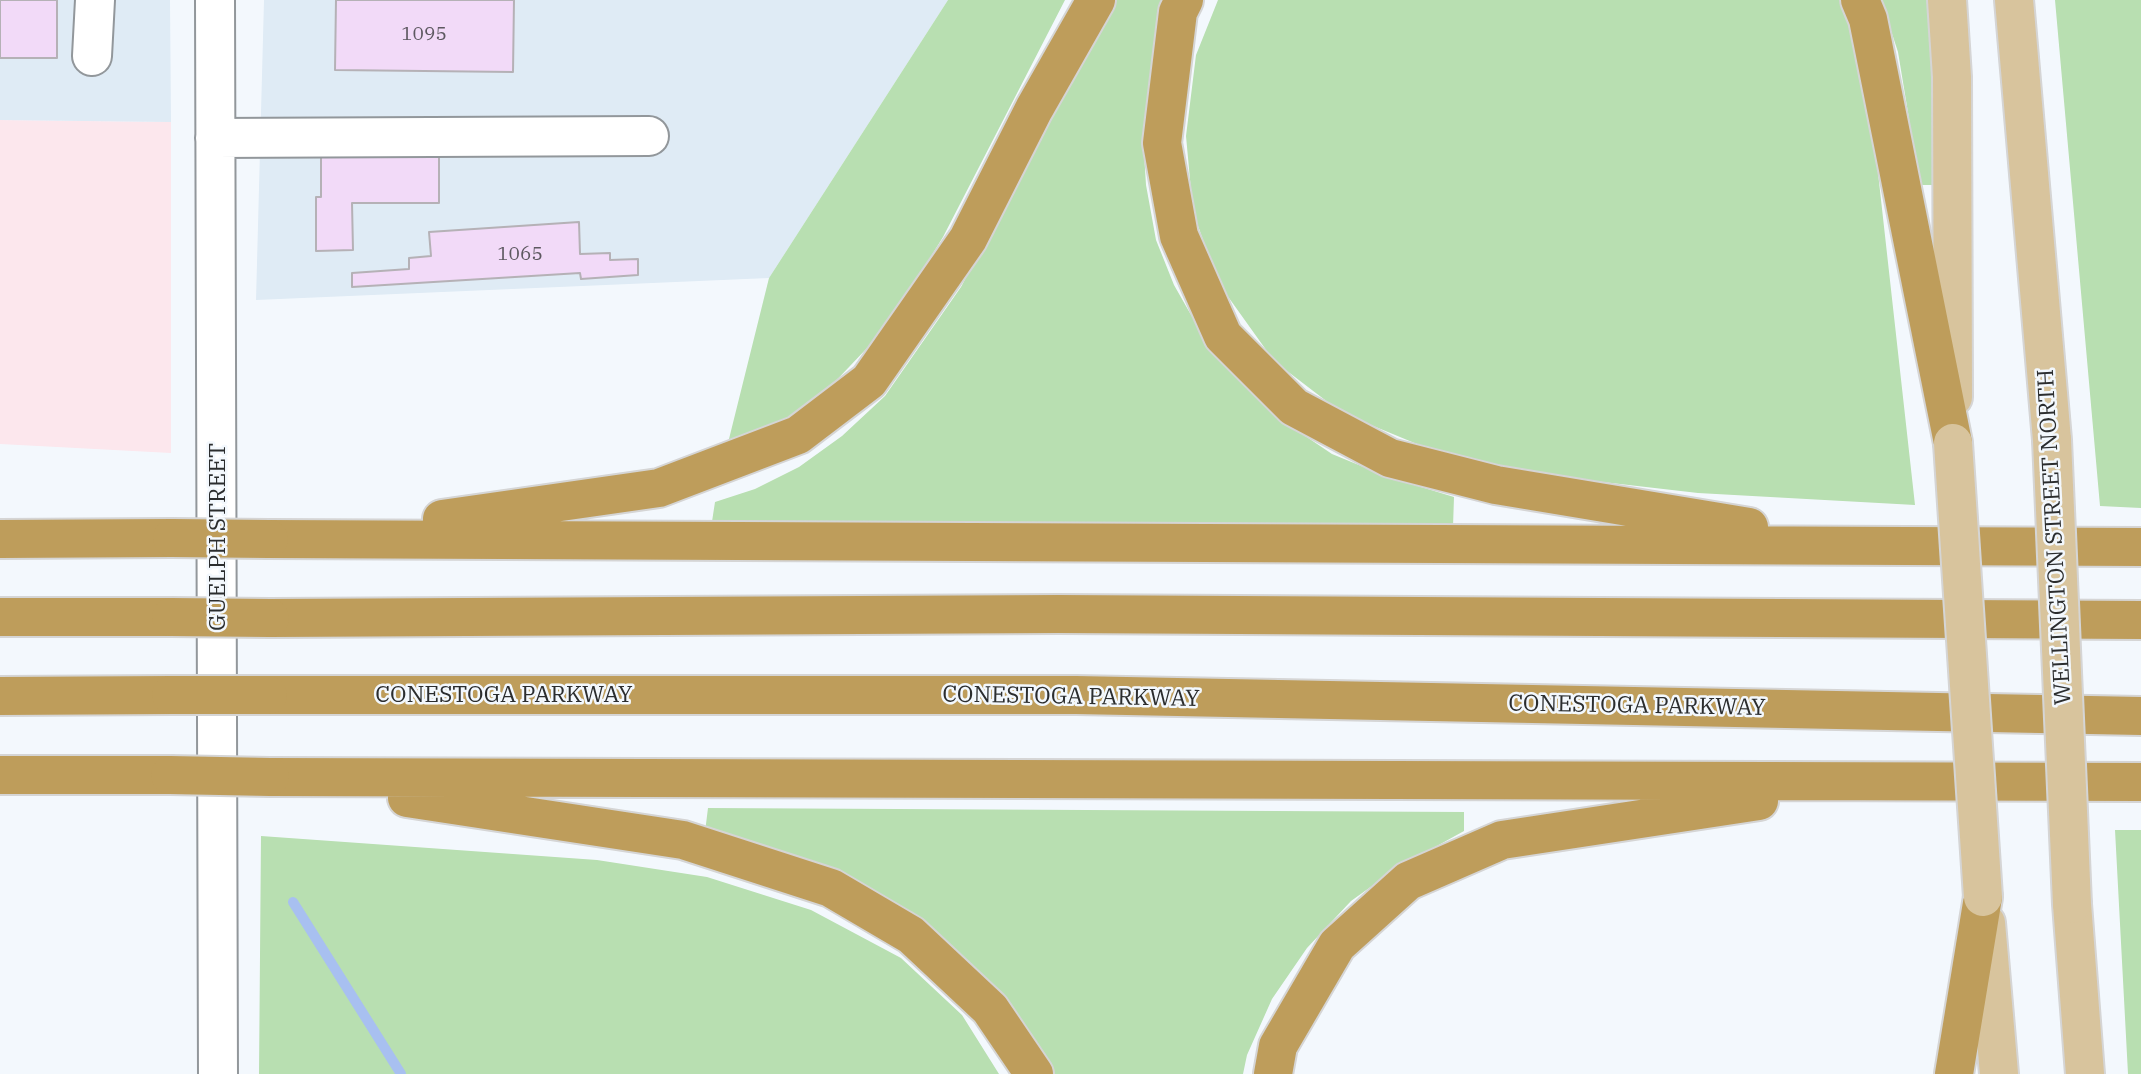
<!DOCTYPE html>
<html>
<head>
<meta charset="utf-8">
<style>
  body { margin:0 }
  canvas { display:block; background:#f3f8fd }
</style>
</head>
<body>
<canvas width="2141" height="1074"></canvas>
<script>
const context = document.querySelector('canvas').getContext('2d');
context.lineJoin = 'round';
function fill(path, color) {
  context.fillStyle = color;
  context.fill(path, 'evenodd');
}
function shape(rows) {
  const path = new Path2D();
  for (const r of rows) {
    path.moveTo(r[0], r[1]);
    for (let i = 2; i < r.length; i += 2) path.lineTo(r[i], r[i + 1]);
  }
  return path;
}
function strokePath(path, color, width, dash) {
  context.strokeStyle = color;
  context.lineWidth = width;
  context.lineCap = dash ? 'butt' : 'round';
  context.setLineDash(dash || []);
  context.stroke(path);
}
function write(font, color, halo, rows, align = 'center') {
  context.font = font + ' "IBM Plex Serif",serif';
  context.lineWidth = 5;
  context.setLineDash([]);
  context.textBaseline = 'middle';
  context.strokeStyle = halo;
  context.fillStyle = color;
  for (const [text, x, y, turn = 0] of rows) {
    context.save();
    context.translate(x, y);
    context.rotate((+turn || 0) * Math.PI / 180);
    context.textAlign = isNaN(turn) ? turn : align;
    if (halo) context.strokeText(text, 0, 0);
    context.fillText(text, 0, 0);
    context.restore();
  }
}
fill(shape([
  [0,120,171,122,171,453,0,444]
]), '#fce7ed');
fill(shape([
  [0,0,170,0,171,122,0,120],
  [264,0,948,0,769,278,256,300]
]), '#dfebf5');
fill(shape([
  [948,0,1065,0,943,237,888,326,811,407,726,451,769,278],
  [1113,0,1170,0,1152,70,1143,137,1146,185,1156,240,1174,285,1203,336,1239,380,1277,417,1332,454,1388,477,1454,497,1453,527,711,528,715,502,755,489,799,467,842,436,885,396,961,287],
  [1218,0,1841,0,1859,57,1872,119,1915,505,1698,493,1516,472,1429,449,1342,413,1274,361,1219,284,1193,212,1186,136,1196,55],
  [1881,0,1932,0,1937,185,1920,185,1898,52],
  [2055,0,2141,0,2141,508,2100,506],
  [708,808,1464,812,1464,831,1397,868,1351,901,1307,948,1272,999,1247,1055,1243,1074,1053,1074,976,973,705,832],
  [2115,830,2141,830,2141,1074,2128,1074],
  [261,836,597,860,707,877,811,910,901,958,962,1015,999,1074,259,1074]
]), '#b8dfb1');
strokePath(shape([
  [293,902,401,1074]
]), '#a8c0f0', 10);
const building = shape([
  [0,0,57,0,57,58,0,58,0,0],
  [336,0,514,0,513,72,335,70,336,0],
  [439,153,439,203,352,203,353,250,316,251,316,197,321,197,321,154,439,153],
  [579,222,580,254,610,253,610,260,638,259,638,275,581,279,580,273,352,287,352,273,409,269,409,258,431,256,429,232,579,222]
]);
fill(building, '#f2daf8');
strokePath(building, '#b5b1b6', 2);
const minor = shape([
  [215,0,218,1074],
  [92,56,95,0],
  [215,138,649,136]
]);
const major = shape([
  [1947,0,1952,77,1953,397],
  [2014,0,2052,440],
  [2072,904,2085,1074],
  [1986,923,1999,1074]
]);
const highway = shape([
  [1184,0,1178,12,1162,143,1179,236,1223,336,1294,407,1390,458,1496,485,1749,527],
  [1860,0,1868,19,1953,443],
  [442,519,659,488,798,435,869,381,968,239,1034,109,1096,0],
  [0,539,172,538],
  [269,539,2141,547],
  [0,617,171,617],
  [270,618,1058,614,2141,620],
  [268,695,1076,695,2141,716],
  [0,696,171,695],
  [0,775,170,775],
  [270,777,2141,782],
  [407,798,683,840,831,888,911,935,990,1009,1034,1074],
  [1273,1074,1278,1046,1337,945,1408,881,1502,840,1759,801],
  [1954,1074,1983,897]
]);
strokePath(minor, '#92979b', 42);
strokePath(major, '#d5d5d5', 42);
strokePath(highway, '#d5d5d5', 42);
strokePath(minor, '#fff', 38);
strokePath(major, '#d8c49d', 38);
strokePath(highway, '#be9d5b', 38);
const majorBridge = shape([
  [2052,440,2072,904],
  [1953,443,1983,897]
]);
const highwayBridge = shape([
  [172,538,269,539],
  [171,617,270,618],
  [171,695,268,695],
  [170,775,270,777]
]);
strokePath(majorBridge, '#d5d5d5', 42, []);
strokePath(highwayBridge, '#d5d5d5', 42, []);
strokePath(majorBridge, '#d8c49d', 38);
strokePath(highwayBridge, '#be9d5b', 38);
write('19px', '#5d5860', null, [
  ["1095",424,35],
  ["1065",520,255]
]);
write('23px', '#2b2d2e', '#f3f8fd', [
  ["GUELPH STREET",218,537,-90],
  ["WELLINGTON STREET NORTH",2055,537,-93],
  ["CONESTOGA PARKWAY",504,695],
  ["CONESTOGA PARKWAY",1071,697,1],
  ["CONESTOGA PARKWAY",1637,706,1]
]);
</script>
</body>
</html>
